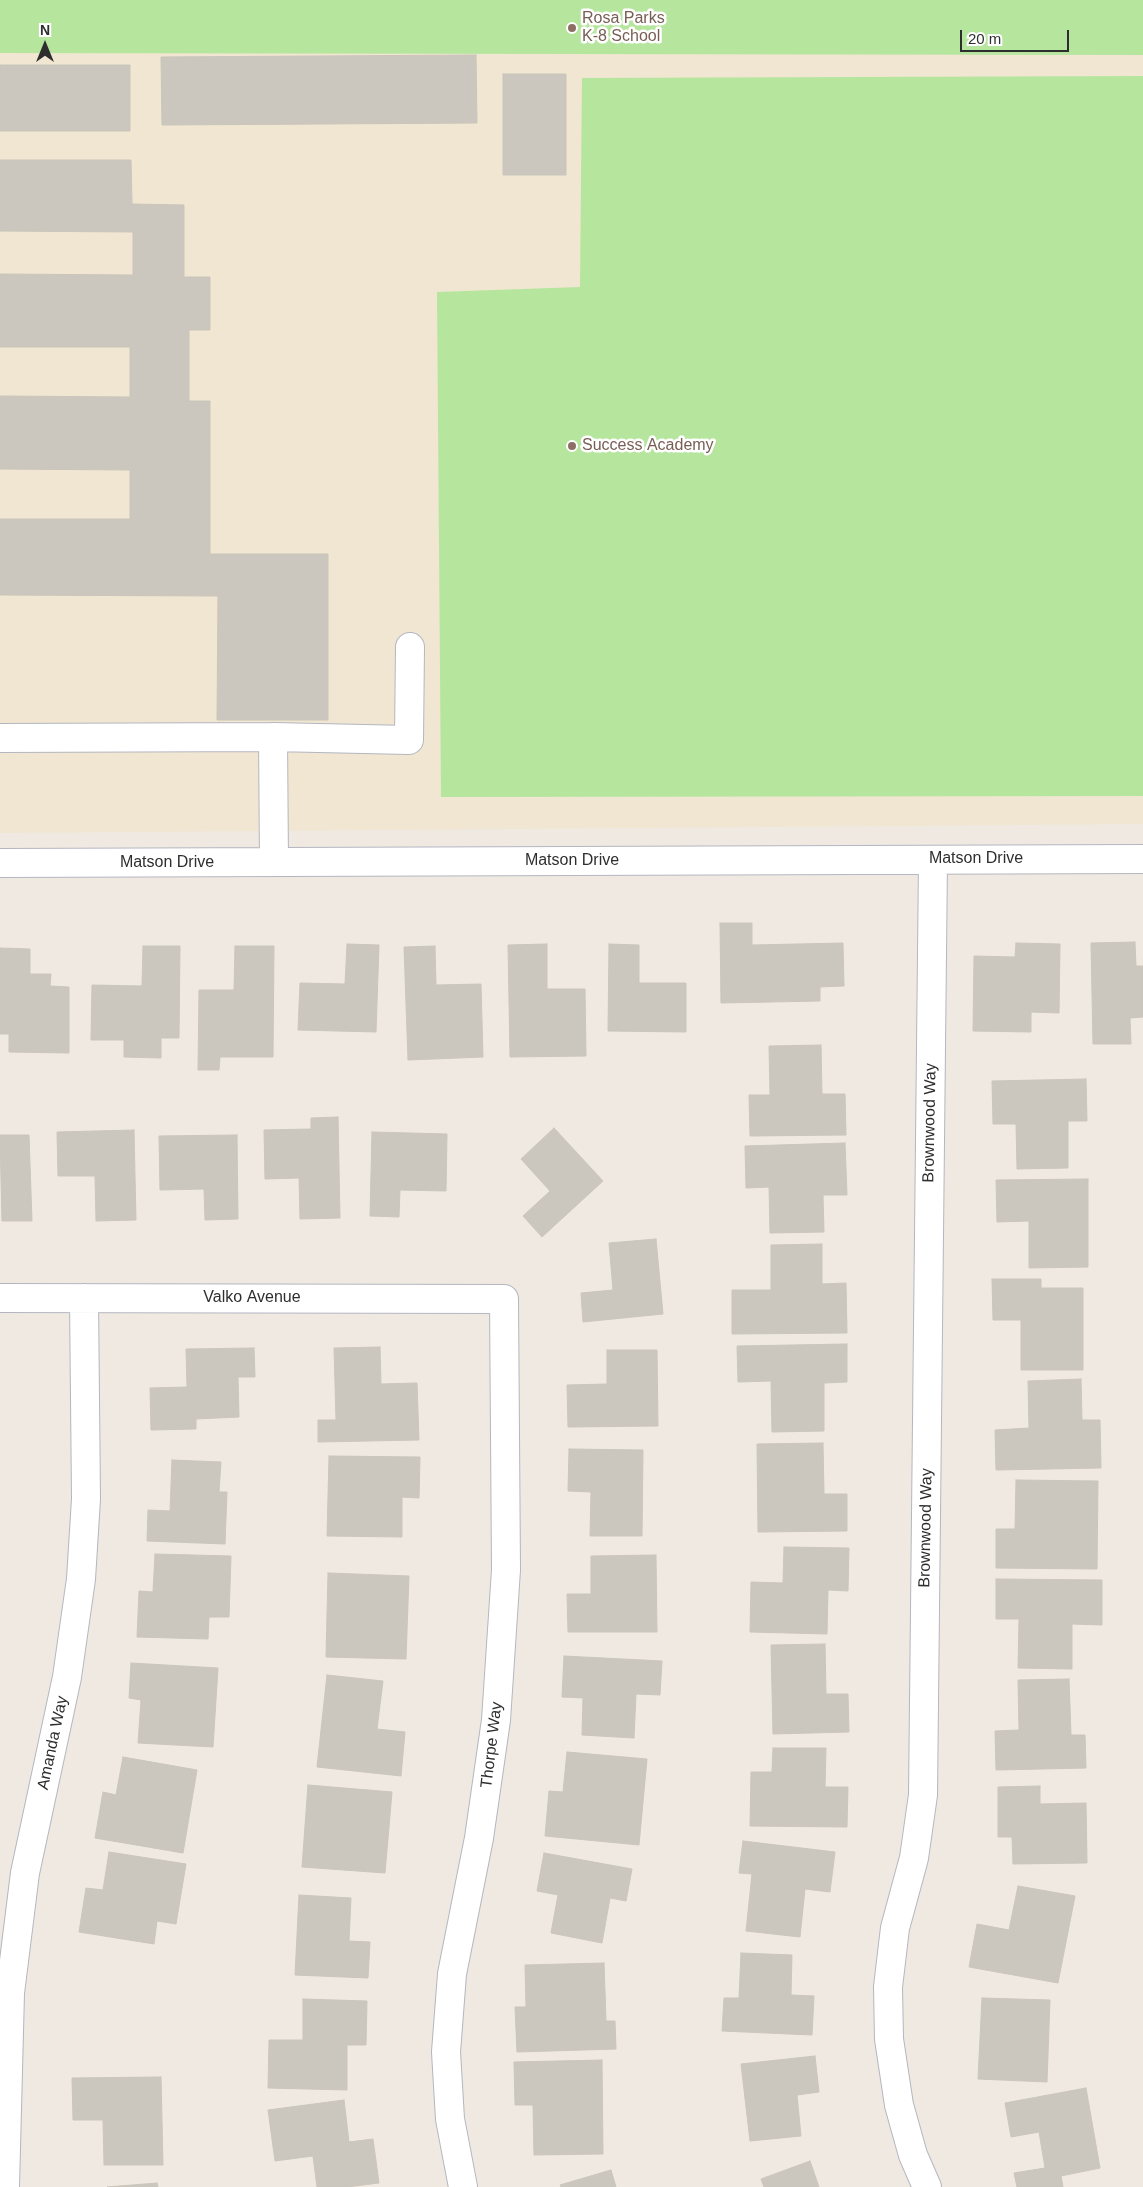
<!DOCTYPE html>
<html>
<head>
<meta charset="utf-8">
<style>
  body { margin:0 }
  #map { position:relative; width:1143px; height:2187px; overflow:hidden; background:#efe9e1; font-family:Helvetica,sans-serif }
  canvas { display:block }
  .north { position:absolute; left:20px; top:20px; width:50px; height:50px; -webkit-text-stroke:4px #fff; paint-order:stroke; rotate:0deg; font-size:14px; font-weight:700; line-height:20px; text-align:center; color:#2e2e2e }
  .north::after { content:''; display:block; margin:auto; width:18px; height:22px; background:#2e2e2e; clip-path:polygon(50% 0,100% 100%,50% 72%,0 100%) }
  .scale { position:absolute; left:960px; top:30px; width:109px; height:22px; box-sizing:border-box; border:2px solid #2e2e2e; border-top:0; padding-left:6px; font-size:15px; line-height:18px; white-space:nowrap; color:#2e2e2e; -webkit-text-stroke:4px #fff; paint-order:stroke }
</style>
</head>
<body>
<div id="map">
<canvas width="1143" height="2187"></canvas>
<div class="north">N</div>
<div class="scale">20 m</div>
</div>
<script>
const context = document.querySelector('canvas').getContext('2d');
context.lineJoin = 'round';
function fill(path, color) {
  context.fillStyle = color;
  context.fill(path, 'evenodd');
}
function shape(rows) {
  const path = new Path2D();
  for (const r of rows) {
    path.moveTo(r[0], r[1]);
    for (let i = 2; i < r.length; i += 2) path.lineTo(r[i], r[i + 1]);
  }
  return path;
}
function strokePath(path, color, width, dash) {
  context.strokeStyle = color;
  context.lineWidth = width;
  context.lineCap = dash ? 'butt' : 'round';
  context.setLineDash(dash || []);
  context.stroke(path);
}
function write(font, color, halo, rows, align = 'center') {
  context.font = font + ' Helvetica,sans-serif';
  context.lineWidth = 5;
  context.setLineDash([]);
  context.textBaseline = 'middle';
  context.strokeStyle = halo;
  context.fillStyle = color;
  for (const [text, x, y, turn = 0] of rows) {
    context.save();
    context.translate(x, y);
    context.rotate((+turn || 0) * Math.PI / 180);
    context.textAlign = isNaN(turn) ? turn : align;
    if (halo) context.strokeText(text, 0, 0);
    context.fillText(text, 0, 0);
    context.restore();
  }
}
fill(shape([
  [0,0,1143,0,1143,824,0,833]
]), '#f0e6d1');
fill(shape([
  [0,0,1143,0,1143,55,0,53],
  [1143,76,1143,796,441,797,437,292,580,287,582,78]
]), '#b6e59e');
const building = shape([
  [476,55,477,123,162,125,161,57,476,55],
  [0,65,130,65,130,131,0,131,0,65],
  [503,74,566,74,566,175,503,175,503,74],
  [0,160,131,160,132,204,184,205,184,277,210,277,210,330,189,330,189,401,210,401,210,554,328,554,328,720,217,720,218,596,0,595,0,519,130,519,130,470,0,469,0,396,130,397,130,347,0,347,0,274,133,275,133,232,0,231,0,160],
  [720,923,752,923,752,945,843,943,844,986,820,987,820,1001,721,1003,720,923],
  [1135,942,1136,966,1143,966,1143,1017,1130,1018,1131,1044,1093,1044,1091,943,1135,942],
  [1016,943,1060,944,1059,1013,1031,1012,1031,1032,973,1031,974,956,1015,957,1016,943],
  [347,944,379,945,376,1032,298,1030,300,983,345,984,347,944],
  [547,944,547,989,585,989,586,1056,510,1057,508,945,547,944],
  [609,944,639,945,639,983,686,983,686,1032,608,1031,609,944],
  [143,946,180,946,179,1038,161,1038,161,1058,124,1057,124,1040,91,1040,92,985,142,986,143,946],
  [235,946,274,946,273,1057,220,1057,219,1070,198,1070,199,990,234,990,235,946],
  [435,946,436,985,481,984,483,1057,408,1060,404,947,435,946],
  [0,948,30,949,30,974,51,974,50,986,69,987,69,1053,9,1052,9,1034,0,1034,0,948],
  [821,1045,822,1094,845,1094,846,1135,750,1136,749,1095,770,1095,769,1046,821,1045],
  [1086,1079,1087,1121,1068,1121,1068,1168,1017,1169,1016,1124,993,1124,992,1081,1086,1079],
  [338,1117,340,1218,300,1219,299,1178,265,1179,264,1130,311,1129,311,1118,338,1117],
  [554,1128,603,1181,542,1237,523,1216,550,1191,521,1159,554,1128],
  [134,1130,136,1220,96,1221,95,1176,58,1176,57,1132,134,1130],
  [372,1132,447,1134,446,1191,400,1190,399,1217,370,1216,372,1132],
  [0,1135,29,1135,32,1221,2,1221,0,1135],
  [237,1135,238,1219,205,1220,204,1189,160,1190,159,1136,237,1135],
  [845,1143,847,1195,823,1195,824,1232,770,1233,769,1187,746,1188,745,1146,845,1143],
  [1088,1179,1088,1267,1029,1268,1029,1221,997,1222,996,1180,1088,1179],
  [656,1239,663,1314,583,1322,581,1293,613,1290,609,1243,656,1239],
  [822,1244,822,1284,846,1283,847,1333,732,1334,732,1290,771,1290,771,1245,822,1244],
  [992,1279,1041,1279,1041,1288,1083,1288,1083,1370,1021,1370,1021,1320,993,1320,992,1279],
  [847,1344,847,1382,824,1383,824,1431,772,1432,771,1381,738,1382,737,1346,847,1344],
  [380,1347,381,1384,417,1383,419,1440,318,1442,318,1420,336,1420,334,1348,380,1347],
  [254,1348,255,1377,238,1377,239,1417,196,1419,196,1429,151,1430,150,1388,187,1387,186,1349,254,1348],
  [607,1350,657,1350,658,1426,568,1427,567,1385,607,1384,607,1350],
  [1081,1379,1082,1420,1100,1420,1101,1468,996,1470,995,1430,1029,1428,1028,1381,1081,1379],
  [823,1443,824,1494,847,1494,847,1531,758,1532,757,1444,823,1443],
  [569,1449,643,1450,642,1536,590,1536,591,1492,568,1491,569,1449],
  [329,1456,420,1457,419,1498,402,1497,402,1537,327,1536,329,1456],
  [172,1460,221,1462,219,1492,227,1492,225,1544,147,1541,148,1510,170,1511,172,1460],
  [1016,1480,1098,1481,1097,1569,996,1568,996,1529,1015,1529,1016,1480],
  [784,1547,849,1548,848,1591,828,1590,827,1634,750,1632,751,1582,783,1583,784,1547],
  [155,1554,231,1556,229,1617,209,1617,208,1639,137,1637,139,1591,153,1592,155,1554],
  [656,1555,657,1632,568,1632,567,1594,591,1594,591,1556,656,1555],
  [328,1573,409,1576,406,1659,326,1657,328,1573],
  [996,1579,1102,1580,1102,1625,1072,1624,1072,1669,1018,1668,1019,1619,996,1619,996,1579],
  [825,1644,826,1694,848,1694,849,1732,773,1734,771,1645,825,1644],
  [564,1656,662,1661,660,1695,636,1694,634,1738,582,1735,583,1698,562,1697,564,1656],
  [131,1663,218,1668,213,1747,138,1743,141,1700,129,1698,131,1663],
  [327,1675,383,1681,377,1729,405,1732,401,1776,317,1767,327,1675],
  [1069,1679,1071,1735,1085,1735,1086,1768,996,1770,995,1731,1019,1730,1018,1680,1069,1679],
  [773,1748,826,1748,825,1787,848,1787,847,1827,750,1826,751,1772,772,1772,773,1748],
  [567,1752,647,1759,639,1845,545,1836,549,1791,563,1792,567,1752],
  [123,1757,197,1770,183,1853,95,1838,103,1792,116,1795,123,1757],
  [308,1785,392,1792,385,1873,302,1867,308,1785],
  [1040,1786,1040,1804,1086,1803,1087,1863,1013,1864,1012,1837,998,1837,998,1787,1040,1786],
  [743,1841,835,1852,830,1892,805,1889,800,1937,746,1931,752,1874,739,1873,743,1841],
  [109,1852,186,1864,176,1924,157,1921,154,1944,79,1932,86,1888,103,1890,109,1852],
  [544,1853,632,1869,626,1901,610,1898,602,1943,551,1933,558,1895,537,1891,544,1853],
  [1018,1886,1075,1896,1058,1983,969,1967,977,1924,1009,1930,1018,1886],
  [299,1895,351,1898,349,1941,370,1942,368,1978,295,1975,299,1895],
  [741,1953,792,1955,791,1995,814,1996,812,2035,722,2031,724,1998,739,1998,741,1953],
  [604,1963,606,2021,615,2021,616,2049,517,2052,515,2007,526,2007,525,1965,604,1963],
  [982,1998,1050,2000,1047,2082,978,2079,982,1998],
  [303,1999,367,2001,366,2045,347,2045,347,2090,268,2088,269,2040,303,2040,303,1999],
  [815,2056,819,2092,797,2095,801,2136,750,2141,741,2064,815,2056],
  [602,2060,603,2154,534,2155,533,2105,515,2105,514,2062,602,2060],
  [161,2077,163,2165,104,2165,103,2120,73,2120,72,2078,161,2077],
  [1086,2088,1100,2168,1061,2176,1063,2187,1017,2187,1014,2173,1045,2168,1039,2132,1011,2137,1005,2103,1086,2088],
  [344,2100,349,2142,373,2139,379,2183,347,2187,317,2187,313,2156,275,2161,268,2110,344,2100],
  [810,2161,819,2187,764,2187,761,2179,810,2161],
  [611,2170,616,2187,561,2187,560,2185,611,2170],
  [157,2183,158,2187,107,2187,157,2183]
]);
fill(building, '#cbc7bf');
strokePath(building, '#cbc5ba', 1);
const minor = shape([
  [0,738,273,737],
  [274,862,273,737,409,740,410,647],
  [0,863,1143,859],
  [0,1298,504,1299,506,1570,496,1720,479,1838,452,1974,446,2052,450,2119,463,2187],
  [5,2187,10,1993,25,1873,67,1677,81,1579,86,1499,84,1298],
  [927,2187,913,2155,899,2105,889,2039,888,1987,895,1928,914,1858,923,1795,933,860]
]);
strokePath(minor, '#b4b7c1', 30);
strokePath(minor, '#fff', 28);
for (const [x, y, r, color] of [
  [572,28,5,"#8d6e63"],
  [572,446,5,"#8d6e63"]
]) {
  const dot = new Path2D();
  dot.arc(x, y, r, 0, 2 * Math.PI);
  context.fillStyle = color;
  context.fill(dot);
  strokePath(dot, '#fff', 2);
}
write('16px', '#785e54', '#fff', [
  ["Rosa Parks",582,19],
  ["K-8 School",582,37],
  ["Success Academy",582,446]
], 'left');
write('16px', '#2e2e2e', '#fff', [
  ["Matson Drive",976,859],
  ["Matson Drive",572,861],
  ["Matson Drive",167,863],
  ["Brownwood Way",930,1123,-89],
  ["Valko Avenue",252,1298],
  ["Brownwood Way",926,1528,-89],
  ["Amanda Way",53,1743,-78],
  ["Thorpe Way",492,1745,-83]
]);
</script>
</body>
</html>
